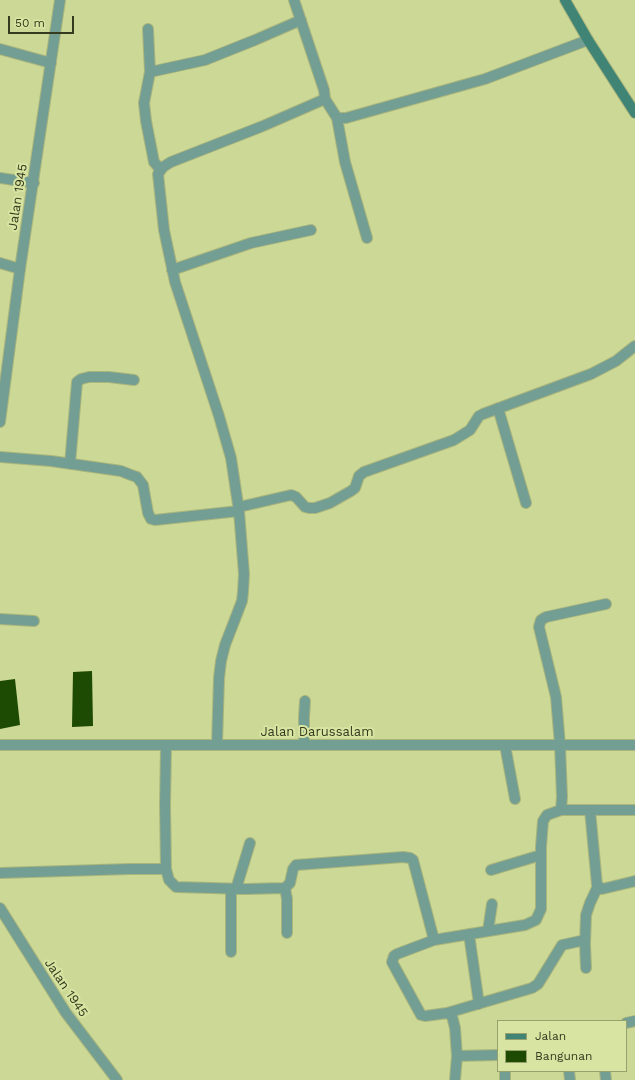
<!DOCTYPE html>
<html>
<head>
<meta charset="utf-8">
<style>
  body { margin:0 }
  #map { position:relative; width:635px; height:1080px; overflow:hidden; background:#cbd896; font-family:"Work Sans",sans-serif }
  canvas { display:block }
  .legend { position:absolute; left:497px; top:1020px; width:130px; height:52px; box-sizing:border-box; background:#d8e5a2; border:1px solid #97a16e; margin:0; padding:5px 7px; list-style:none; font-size:12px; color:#363b20 }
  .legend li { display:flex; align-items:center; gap:8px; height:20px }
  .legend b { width:20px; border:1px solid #97a16e }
  .scale { position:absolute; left:8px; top:16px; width:66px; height:18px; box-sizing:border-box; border:2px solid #363b20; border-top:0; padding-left:5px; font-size:12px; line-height:14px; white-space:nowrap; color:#363b20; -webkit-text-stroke:3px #d8e5a2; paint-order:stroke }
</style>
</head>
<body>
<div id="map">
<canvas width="635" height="1080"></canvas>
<ul class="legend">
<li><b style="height:5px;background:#3f8475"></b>Jalan</li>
<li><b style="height:11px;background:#1e4b03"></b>Bangunan</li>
</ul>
<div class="scale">50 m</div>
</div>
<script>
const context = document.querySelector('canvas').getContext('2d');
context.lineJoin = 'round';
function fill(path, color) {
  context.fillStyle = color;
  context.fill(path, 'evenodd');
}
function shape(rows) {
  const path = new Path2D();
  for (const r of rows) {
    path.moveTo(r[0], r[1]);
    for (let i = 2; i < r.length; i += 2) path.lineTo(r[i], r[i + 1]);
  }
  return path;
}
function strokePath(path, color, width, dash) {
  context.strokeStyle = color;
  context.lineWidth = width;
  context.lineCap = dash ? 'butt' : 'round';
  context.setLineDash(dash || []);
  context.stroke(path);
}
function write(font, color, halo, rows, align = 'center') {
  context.font = font + ' "Work Sans",sans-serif';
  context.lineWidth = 4;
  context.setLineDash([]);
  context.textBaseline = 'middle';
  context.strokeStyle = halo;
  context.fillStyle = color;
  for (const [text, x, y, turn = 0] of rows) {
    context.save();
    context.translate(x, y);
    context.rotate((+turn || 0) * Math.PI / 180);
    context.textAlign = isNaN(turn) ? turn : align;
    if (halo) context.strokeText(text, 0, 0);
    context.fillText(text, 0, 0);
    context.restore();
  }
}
fill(shape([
  [92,671,93,726,72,727,73,672],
  [15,679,20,725,0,729,0,681]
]), '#1e4b03');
const minor = shape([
  [148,29,150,72,144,103,146,121,154,162,160,169],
  [0,49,51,63],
  [150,72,205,60,255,40,301,20],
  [325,99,337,118,346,118,485,79,588,40],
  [337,118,345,162,367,238],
  [0,178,34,183],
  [0,263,20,269],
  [172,270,251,243,311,230],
  [498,408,526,503],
  [0,457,51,461,121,471,131,475,137,477,143,485,148,513,151,519,155,520,239,511],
  [70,464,77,382,81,379,89,377,109,377,134,380],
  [239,507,291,495,296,497,305,507,309,508,315,508,330,503,351,491,355,488,359,476,364,472,454,440,470,430,479,416,483,414,591,374,616,361,635,346],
  [0,619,34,621],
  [217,745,219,678,221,661,225,645,242,601,243,592,244,574,239,511,231,458,219,416,175,282,164,230,158,174,163,167,171,162,263,126,325,99,324,90,294,0],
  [304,745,304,717,305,701],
  [505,745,515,799],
  [561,810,635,810],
  [590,810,597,885,602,889,635,881],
  [166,869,169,880,176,887,246,889,285,888,290,883,293,869,296,865,403,857,410,858,413,860,434,940,525,925,536,920,541,909,541,847,543,821,547,815,561,810,562,797,560,745,556,697,539,627,540,623,541,620,546,617,606,604],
  [491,870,541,855],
  [0,873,130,869,166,869,165,805,166,746],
  [285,888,287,899,287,933],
  [236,889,250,843],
  [488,931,492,904],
  [469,934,479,1004],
  [434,940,397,954,394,956,392,962,421,1015,425,1016,447,1013,452,1016,455,1028,457,1056,455,1080],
  [231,952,231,889],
  [586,968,585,944,586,915,590,903,598,886],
  [447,1013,532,988,538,984,543,976,562,945,585,940],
  [626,1023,635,1021],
  [457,1056,498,1055],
  [505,1071,505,1080],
  [569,1071,570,1080],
  [605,1071,606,1080]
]);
const tertiary = shape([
  [0,422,20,269,60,0],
  [0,745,635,745],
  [0,908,66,1013,117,1080]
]);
const secondary = shape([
  [565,0,588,40,635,113]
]);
strokePath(minor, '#aab57c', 12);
strokePath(tertiary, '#aab57c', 12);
strokePath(secondary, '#aab57c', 12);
strokePath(minor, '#739e93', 10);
strokePath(tertiary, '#739e93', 10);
strokePath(secondary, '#3f8475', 10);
write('13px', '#363b20', '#d8e5a2', [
  ["Jalan 1945",18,197,-81],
  ["Jalan Darussalam",317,732],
  ["Jalan 1945",66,988,56]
]);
</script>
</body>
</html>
